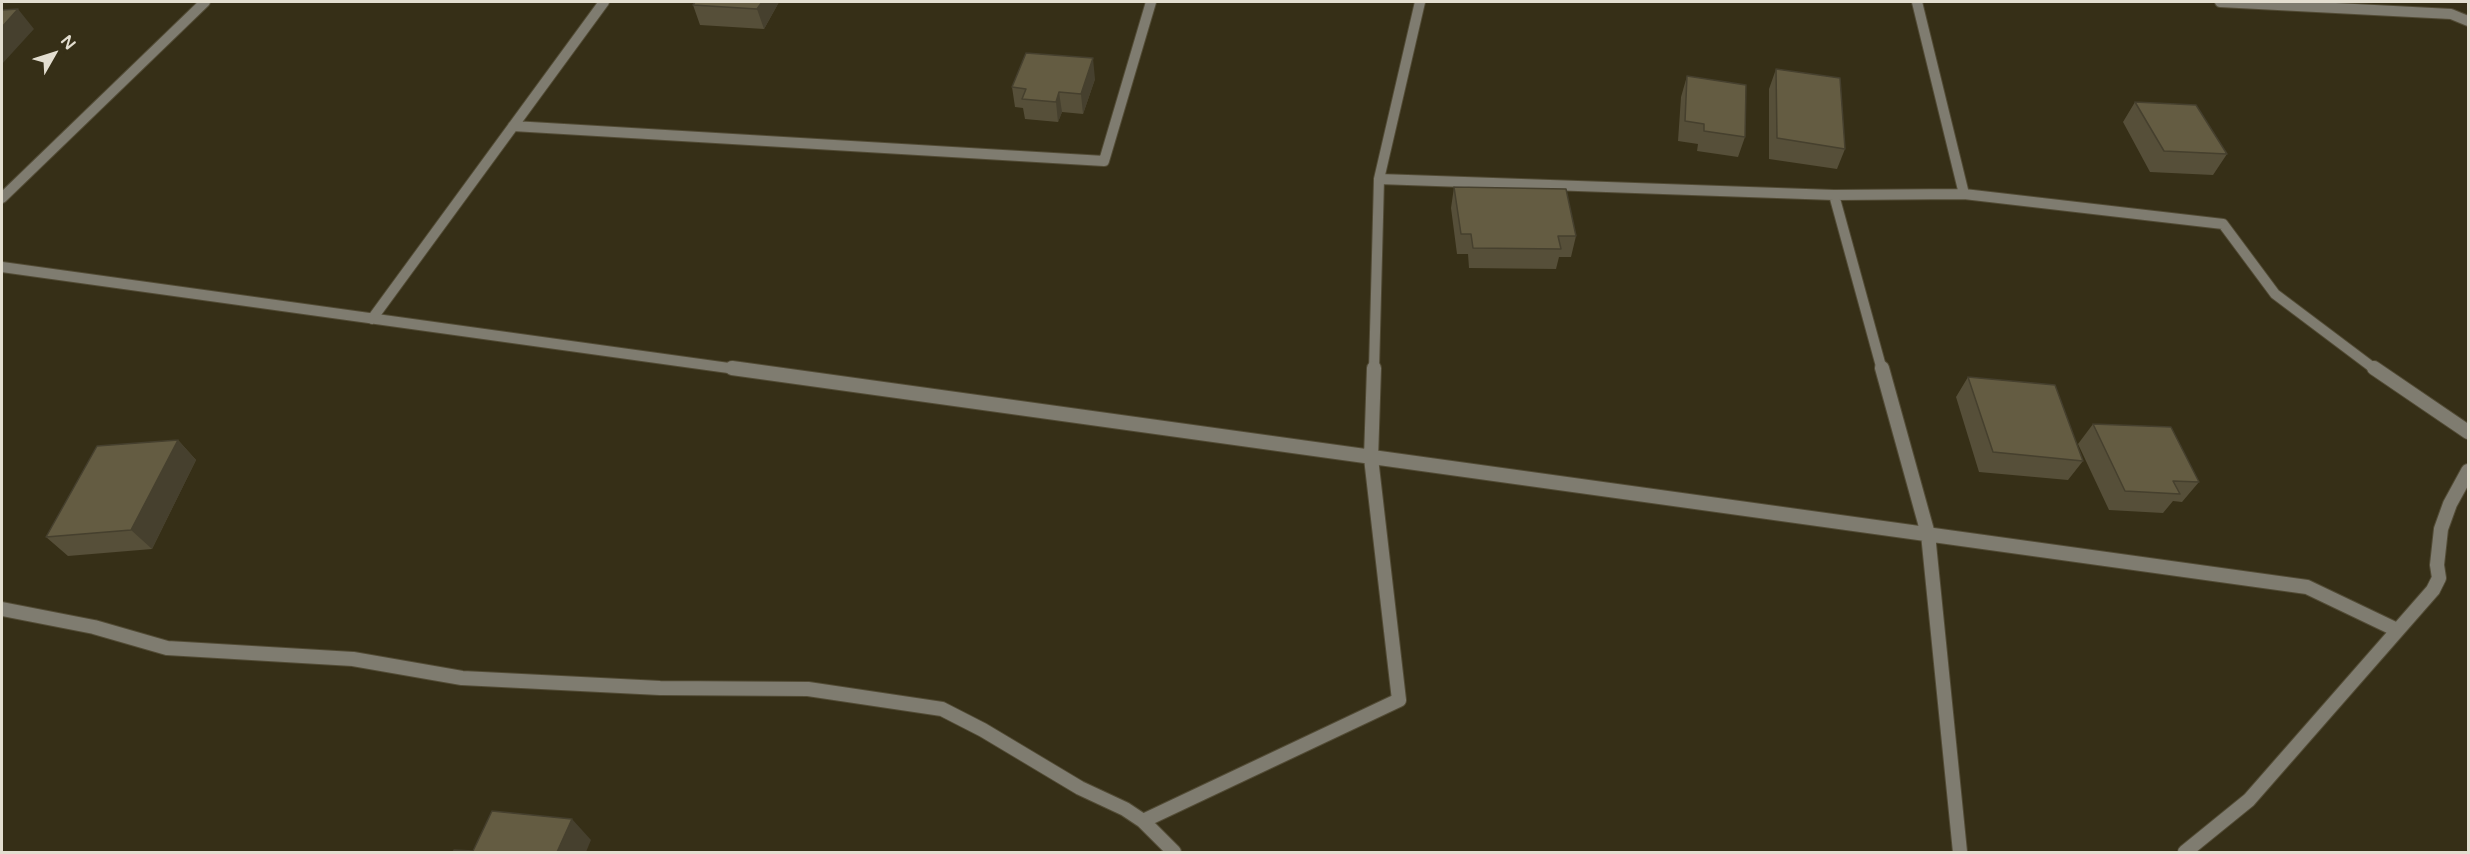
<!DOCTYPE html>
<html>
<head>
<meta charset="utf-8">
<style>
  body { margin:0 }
  #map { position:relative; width:2470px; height:854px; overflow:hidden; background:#362f17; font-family:"Varela Round",sans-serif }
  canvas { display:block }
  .frame { position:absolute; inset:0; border:3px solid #e3ded0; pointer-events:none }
  .north { position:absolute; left:24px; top:24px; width:60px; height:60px; -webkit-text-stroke:4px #362f17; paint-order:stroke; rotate:51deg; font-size:16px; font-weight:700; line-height:24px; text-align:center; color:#e3ded0 }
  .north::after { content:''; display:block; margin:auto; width:21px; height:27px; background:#e3ded0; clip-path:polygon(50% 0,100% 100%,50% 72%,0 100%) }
</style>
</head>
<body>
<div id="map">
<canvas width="2470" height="854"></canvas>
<div class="frame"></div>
<div class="north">N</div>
</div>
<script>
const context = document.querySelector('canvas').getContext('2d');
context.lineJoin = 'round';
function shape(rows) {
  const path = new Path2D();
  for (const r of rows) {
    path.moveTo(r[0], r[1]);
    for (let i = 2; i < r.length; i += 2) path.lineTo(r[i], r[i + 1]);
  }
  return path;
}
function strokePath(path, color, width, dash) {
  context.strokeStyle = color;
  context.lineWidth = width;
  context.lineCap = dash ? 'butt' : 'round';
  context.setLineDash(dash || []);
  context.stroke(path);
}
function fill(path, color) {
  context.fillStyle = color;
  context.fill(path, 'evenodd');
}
const minorFar1 = shape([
  [2220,2,2451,14,2468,21],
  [513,126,1104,161,1151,2],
  [1379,179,1834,195,1882,370],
  [1964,194,2223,224,2275,294,2376,370],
  [1834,195,1964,194,1917,2],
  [2,198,205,2],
  [2,267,743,370],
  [372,319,604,2],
  [1374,370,1379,179,1420,2]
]);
const minor = shape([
  [732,368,2307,587,2397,630],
  [1882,368,1928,534,1960,852],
  [2374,368,2468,432],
  [2,609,94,627,167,648,353,659,462,678,660,688,808,689,942,709,983,730,1080,788,1125,809,1143,821,1174,852],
  [1143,821,1399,700,1371,458,1374,368],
  [2185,852,2249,800,2433,590,2439,578,2437,565,2441,529,2450,504,2468,471]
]);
strokePath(minorFar1, '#524b35', 12);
strokePath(minor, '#524b35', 16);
strokePath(minorFar1, '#7f7c70', 10);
strokePath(minor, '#7f7c70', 14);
fill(shape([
  [695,2,779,2,764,29,700,25,693,5],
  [1776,69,1845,149,1837,169,1769,159,1769,89],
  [1687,76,1745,137,1738,157,1697,151,1698,144,1678,141,1681,97],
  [1095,79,1083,114,1062,112,1058,122,1025,119,1023,108,1015,107,1012,87],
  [2135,102,2227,154,2213,175,2150,172,2123,122],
  [1454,187,1576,236,1571,257,1559,257,1556,269,1469,268,1468,254,1457,254,1451,208],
  [1968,377,2083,461,2068,480,1979,472,1956,397],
  [2093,424,2199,482,2182,502,2173,501,2163,513,2109,510,2078,444],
  [178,440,196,460,152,549,68,556,46,537]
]), '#564f39');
fill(shape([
  [762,2,779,2,764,29,757,9],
  [18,9,34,29,2,64,2,27],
  [1093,58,1095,79,1083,114,1081,94],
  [1059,92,1062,112,1058,122,1056,102],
  [178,440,196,460,152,549,131,530],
  [572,819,591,840,586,852,557,852]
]), '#46402e');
const building = shape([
  [695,2,762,2,757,9,693,5,695,2],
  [18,9,2,27,2,10,18,9],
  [1026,53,1093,58,1081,94,1059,92,1056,102,1022,99,1026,89,1012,87,1026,53],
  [1776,69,1840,78,1845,149,1777,138,1776,69],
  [1687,76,1746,85,1745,137,1704,131,1704,124,1685,121,1687,76],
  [2135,102,2196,105,2227,154,2164,151,2135,102],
  [1454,187,1566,189,1576,236,1558,236,1561,249,1473,248,1471,234,1461,234,1454,187],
  [1968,377,2055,385,2083,461,1993,452,1968,377],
  [2093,424,2171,427,2199,482,2173,481,2180,494,2125,491,2093,424],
  [178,440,131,530,46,537,97,446,178,440],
  [492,811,572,819,557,852,453,852,454,850,473,851,492,811]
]);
fill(building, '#645c42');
strokePath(building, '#46402e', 1.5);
</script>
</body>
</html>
